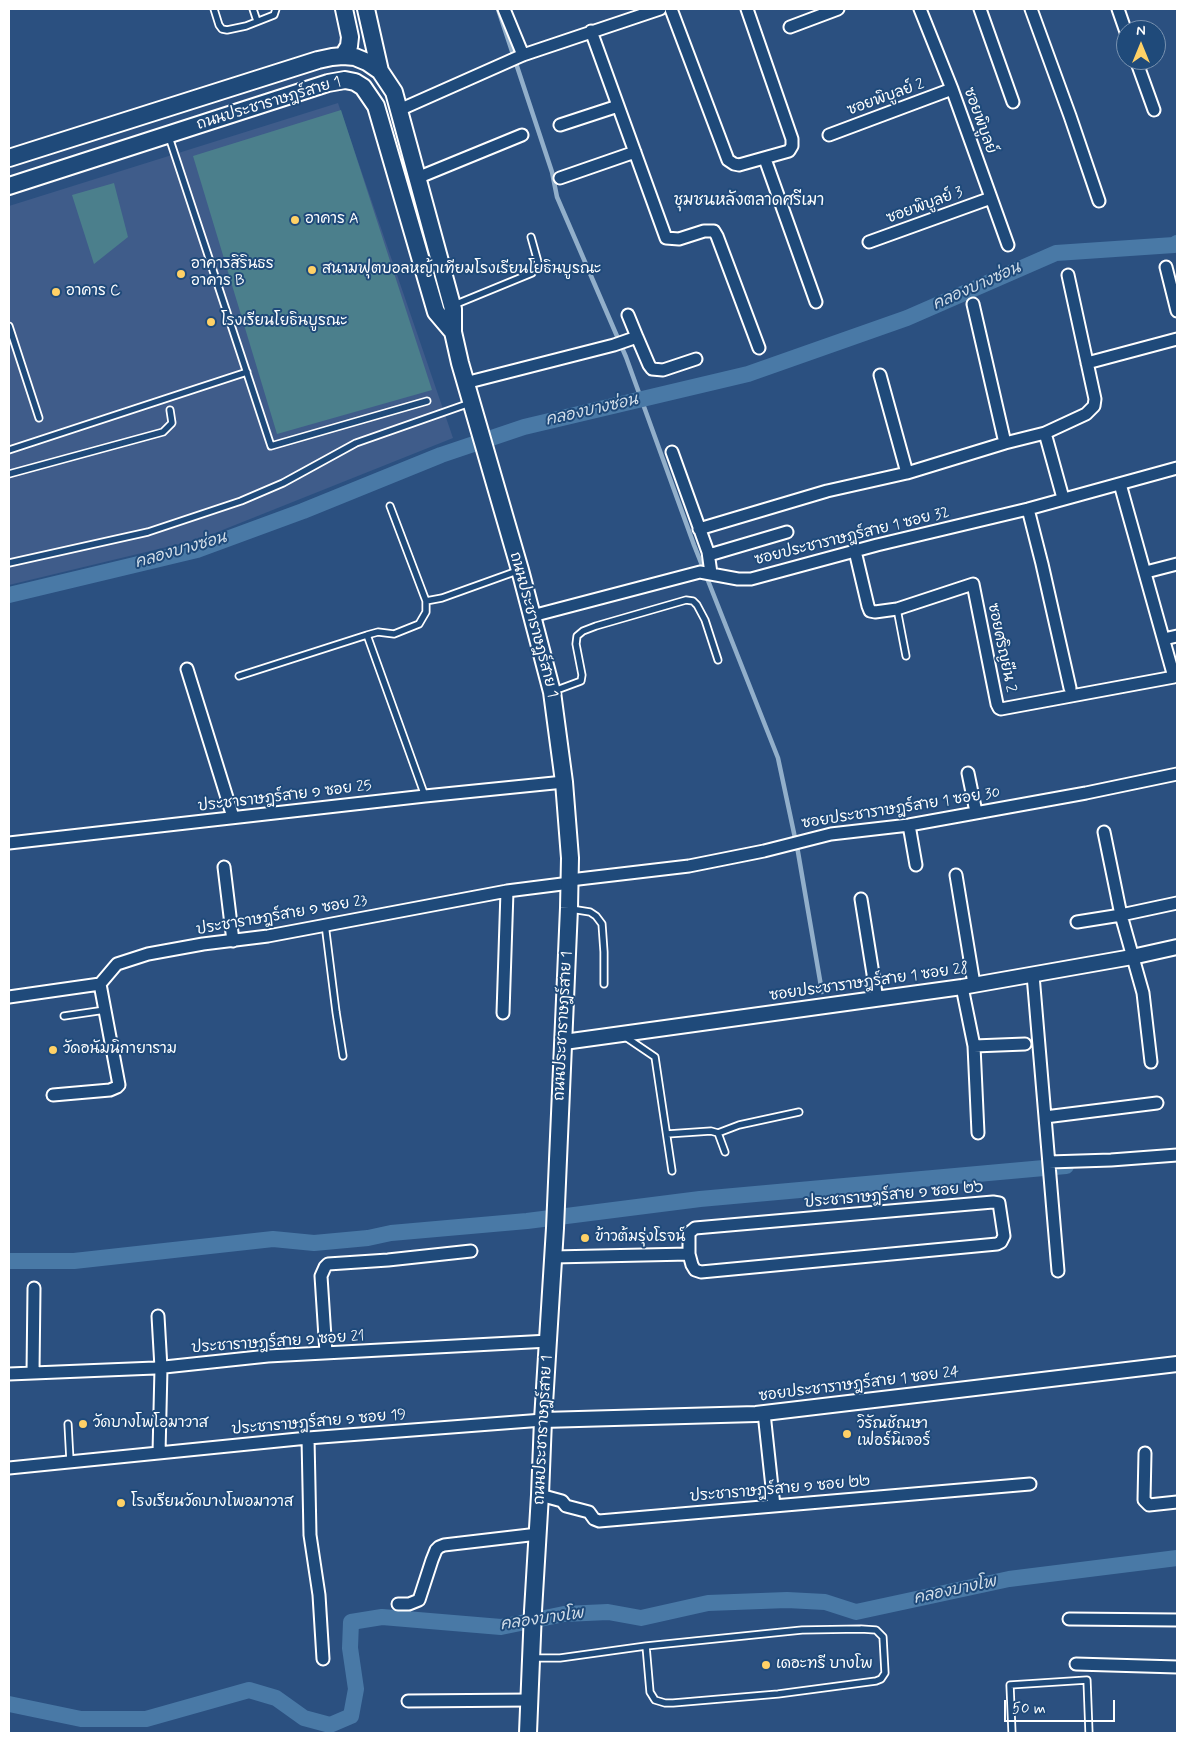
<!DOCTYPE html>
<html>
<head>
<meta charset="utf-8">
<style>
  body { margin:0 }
  #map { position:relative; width:1186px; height:1742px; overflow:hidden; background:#2b5080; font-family:Mynerve,sans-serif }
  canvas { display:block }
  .frame { position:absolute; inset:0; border:10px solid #fff; pointer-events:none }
  .north { position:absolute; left:1116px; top:20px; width:50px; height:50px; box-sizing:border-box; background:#1f4a7a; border:1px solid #7992af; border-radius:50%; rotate:0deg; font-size:14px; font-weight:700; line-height:20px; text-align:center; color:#fff }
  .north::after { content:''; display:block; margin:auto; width:18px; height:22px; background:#ffd166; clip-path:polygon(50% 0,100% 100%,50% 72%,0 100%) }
  .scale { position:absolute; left:1004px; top:1700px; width:111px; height:22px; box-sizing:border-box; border:2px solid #fff; border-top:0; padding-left:6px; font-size:15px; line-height:18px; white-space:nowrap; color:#fff; -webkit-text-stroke:4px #1f4a7a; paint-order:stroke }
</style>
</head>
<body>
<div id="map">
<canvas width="1186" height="1742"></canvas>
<div class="frame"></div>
<div class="north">N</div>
<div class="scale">50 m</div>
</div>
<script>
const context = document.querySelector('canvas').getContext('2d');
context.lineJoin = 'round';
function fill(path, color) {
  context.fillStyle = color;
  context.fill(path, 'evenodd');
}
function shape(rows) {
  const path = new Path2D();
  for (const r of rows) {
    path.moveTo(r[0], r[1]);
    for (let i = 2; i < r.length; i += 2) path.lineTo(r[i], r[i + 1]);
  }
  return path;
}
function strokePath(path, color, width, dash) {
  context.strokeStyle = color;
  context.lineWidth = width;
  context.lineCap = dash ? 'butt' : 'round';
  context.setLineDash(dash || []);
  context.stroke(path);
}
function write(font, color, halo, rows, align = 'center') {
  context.font = font + ' Mynerve,"Playpen Sans Thai",sans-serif';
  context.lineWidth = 4;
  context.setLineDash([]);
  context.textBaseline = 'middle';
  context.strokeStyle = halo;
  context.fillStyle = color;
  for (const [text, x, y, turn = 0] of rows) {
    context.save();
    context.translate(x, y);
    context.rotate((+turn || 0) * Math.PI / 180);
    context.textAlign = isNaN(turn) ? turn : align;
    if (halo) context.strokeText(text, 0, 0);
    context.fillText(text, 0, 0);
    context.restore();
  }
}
fill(shape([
  [338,103,453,438,200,539,9,585,9,206]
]), '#3f5c8a');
fill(shape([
  [341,110,432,390,277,434,193,156],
  [114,183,128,237,94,264,72,195]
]), '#4b7f8c');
strokePath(shape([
  [498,9,552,172,557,197,626,357,694,545,778,758,798,852,822,992]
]), '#92afca', 4.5);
strokePath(shape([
  [9,595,197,550,303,511,441,455,524,427,748,374,907,318,1056,253,1174,245,1177,243],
  [9,1261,74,1261,273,1239,314,1243,368,1238,391,1233,527,1221,700,1199,1066,1166],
  [9,1704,81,1719,146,1719,249,1690,276,1698,304,1718,330,1725,351,1716,356,1689,350,1648,351,1622,382,1617,501,1627,564,1614,608,1612,641,1618,708,1603,787,1600,825,1602,856,1612,1009,1579,1177,1558]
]), '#4979a6', 16);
const service = shape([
  [214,9,219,25,222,29,227,30,246,26,274,15,276,9],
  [253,9,257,21],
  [169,137,271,446,427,401],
  [454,305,532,273,538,262,531,237],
  [9,326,39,418],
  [9,450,247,372],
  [9,474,163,432,172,423,170,410],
  [390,506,426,601,442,598,520,570],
  [9,563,148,532,241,501,283,483,356,443,470,403],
  [897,609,906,656],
  [367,635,425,796],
  [239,676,367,635,378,632,394,634,419,624,426,612,426,601],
  [554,691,581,681,582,675,576,644,577,636,583,631,596,626,686,600,693,601,697,605,705,620,718,660],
  [571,909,590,912,596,916,602,924,604,952,604,984],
  [325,924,336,1012,343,1056],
  [64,1016,105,1010],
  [624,1036,655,1057,672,1171],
  [718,1133,739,1125,799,1112],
  [667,1134,711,1131,718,1133,725,1152],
  [68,1424,70,1461],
  [861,1629,876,1630,883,1637,885,1673,881,1679,876,1681,778,1694,673,1703,665,1703,655,1700,650,1692,646,1646,802,1630,861,1629],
  [532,1658,560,1658,646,1646],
  [1012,1733,1010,1685,1087,1680,1089,1733]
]);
const minor = shape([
  [504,9,523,55],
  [671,9,728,160,734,164,739,165,789,151,792,146,792,139,747,9],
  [920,9,952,89,1008,245],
  [980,9,1013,102],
  [1031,9,1070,116,1099,201],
  [1118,9,1126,32],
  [790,27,838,9],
  [591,31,666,238,679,239,704,231,714,231,717,236,759,348],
  [1136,60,1154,110],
  [399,110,523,55,660,9],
  [560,125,618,106],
  [829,135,952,89],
  [765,159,816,302],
  [417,178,522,135],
  [560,178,635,152],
  [869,242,991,198],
  [1166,267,1177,311],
  [973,304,1005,443],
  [628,315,637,337],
  [1087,363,1177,339],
  [880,375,907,473],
  [465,383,614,345,637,337,649,365,652,369,663,370,696,359],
  [1045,433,1063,498],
  [672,452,708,552,711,573],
  [1028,509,1042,564,1070,688],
  [699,529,827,491,907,473,1005,443,1045,433,1086,414,1094,406,1095,399,1068,275],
  [855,551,868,606,870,611,875,612,897,609,973,584,997,704,999,708,1001,709,1174,677,1120,484],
  [709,555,787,532],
  [1146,572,1177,564],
  [532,616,700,572,738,579,751,579,877,545,1028,509,1177,468],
  [1164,639,1177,636],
  [187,669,233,817],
  [968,773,976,812],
  [909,825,916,865],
  [1104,832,1121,915,1143,993,1151,1062],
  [9,843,425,796,564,782],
  [224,867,233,941],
  [956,875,974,984],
  [570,880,689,866,764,851,831,834,909,825,1086,793,1177,774],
  [861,899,877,999],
  [1077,922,1121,915,1177,903],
  [1033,975,1058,1271],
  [962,987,974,1046,1025,1044],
  [9,997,100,984,117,964,148,954,203,944,268,936,507,891,570,883],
  [503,1013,507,891],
  [974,1046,978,1133],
  [53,1095,110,1090,117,1087,119,1085,100,984],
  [1045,1117,1157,1103],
  [1049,1162,1111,1160,1177,1155],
  [993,1202,999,1203,1004,1236,1001,1242,997,1244,701,1272,695,1270,692,1265,689,1254,689,1233,695,1228,993,1202],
  [553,1257,689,1254],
  [158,1316,161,1368,159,1453],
  [326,1353,321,1276,325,1267,328,1264,388,1260,471,1251],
  [33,1373,34,1288],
  [9,1374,155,1368,268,1356,549,1341],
  [764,1413,774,1506],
  [308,1438,310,1535,319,1595,323,1659],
  [1145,1453,1144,1500,1149,1505,1177,1502],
  [9,1468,308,1438,543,1420],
  [540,1495,562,1501,566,1506,589,1512,594,1519,599,1521,1030,1484],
  [398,1604,409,1604,419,1600,432,1560,436,1550,439,1547,444,1545,538,1534],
  [1069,1619,1177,1620],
  [1076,1664,1177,1667],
  [408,1701,530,1700]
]);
const tertiary = shape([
  [564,1042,962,987,1132,957,1177,947],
  [543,1420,756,1414,1177,1364]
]);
const secondary = shape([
  [366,9,380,71],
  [343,56,349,46,350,37,344,9],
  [9,158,318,60,332,57,343,56,355,57,367,62,380,71,394,92,453,309,453,332,460,363,520,570,552,692,564,782,570,858,569,908,555,1228,543,1420,540,1495,533,1611,528,1733],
  [9,186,328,83,345,80,355,82,363,87,376,106,436,312,453,332]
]);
strokePath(service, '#fff', 9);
strokePath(minor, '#fff', 15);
strokePath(tertiary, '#fff', 18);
strokePath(secondary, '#fff', 20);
strokePath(service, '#1f4a7a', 5.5);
strokePath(minor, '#1f4a7a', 11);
strokePath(tertiary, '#1f4a7a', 14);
strokePath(secondary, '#1f4a7a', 16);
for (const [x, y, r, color] of [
  [295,220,5,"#ffd166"],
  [312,270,5,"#ffd166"],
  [181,274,5,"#ffd166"],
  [56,292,5,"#ffd166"],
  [211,322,5,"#ffd166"],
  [53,1050,5,"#ffd166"],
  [585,1238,5,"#ffd166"],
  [83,1424,5,"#ffd166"],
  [847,1434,5,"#ffd166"],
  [121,1503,5,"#ffd166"],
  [766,1665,5,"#ffd166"]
]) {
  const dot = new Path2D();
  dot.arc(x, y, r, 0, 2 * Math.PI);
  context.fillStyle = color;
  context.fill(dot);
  strokePath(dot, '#1f4a7a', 2);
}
write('15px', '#fff', '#1f4a7a', [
  ["ซอยพิบูลย์ 2",886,98,-20],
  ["ถนนประชาราษฎร์สาย 1",269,104,-17],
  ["ซอยพิบูลย์",979,121,70],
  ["ซอยพิบูลย์ 3",925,206,-20],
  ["ซอยประชาราษฎร์สาย 1 ซอย 32",852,537,-14],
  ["ถนนประชาราษฎร์สาย 1",533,625,75],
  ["ซอยศริญยืน 2",1001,648,78],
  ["ประชาราษฎร์สาย ๑ ซอย 25",285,797,-7],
  ["ซอยประชาราษฎร์สาย 1 ซอย 30",901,809,-9],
  ["ประชาราษฎร์สาย ๑ ซอย 23",282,916,-10],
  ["ซอยประชาราษฎร์สาย 1 ซอย 28",869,983,-8],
  ["ถนนประชาราษฎร์สาย 1",564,1026,-87],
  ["ประชาราษฎร์สาย ๑ ซอย ๒๖",894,1196,-5],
  ["ประชาราษฎร์สาย ๑ ซอย 21",278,1343,-4],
  ["ซอยประชาราษฎร์สาย 1 ซอย 24",859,1385,-7],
  ["ประชาราษฎร์สาย ๑ ซอย 19",319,1423,-5],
  ["ถนนประชาราษฎร์สาย 1",544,1430,-87],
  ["ประชาราษฎร์สาย ๑ ซอย ๒๒",780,1490,-5]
]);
write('15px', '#fff', '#1f4a7a', [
  ["อาคาร A",305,220],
  ["อาคารสิรินธร",191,265],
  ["อาคาร B",191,282],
  ["สนามฟุตบอลหญ้าเทียมโรงเรียนโยธินบูรณะ",322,270],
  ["อาคาร C",66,292],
  ["โรงเรียนโยธินบูรณะ",221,322],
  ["วัดอนัมนิกายาราม",63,1050],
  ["ข้าวต้มรุ่งโรจน์",595,1238],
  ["วัดบางโพโอมาวาส",93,1424],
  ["วิรัณชัณษา",857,1425],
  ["เฟอร์นิเจอร์",857,1442],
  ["โรงเรียนวัดบางโพอมาวาส",131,1503],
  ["เดอะทรี บางโพ",776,1665]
], 'left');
write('16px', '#fff', '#1f4a7a', [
  ["ชุมชนหลังตลาดศรีเมา",749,202]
]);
write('italic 16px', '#d2dee9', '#1f4a7a', [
  ["คลองบางซ่อน",977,287,-24],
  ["คลองบางซ่อน",592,411,-13],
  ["คลองบางซ่อน",181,551,-16],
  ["คลองบางโพ",955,1591,-12],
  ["คลองบางโพ",542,1620,-8]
]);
</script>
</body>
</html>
